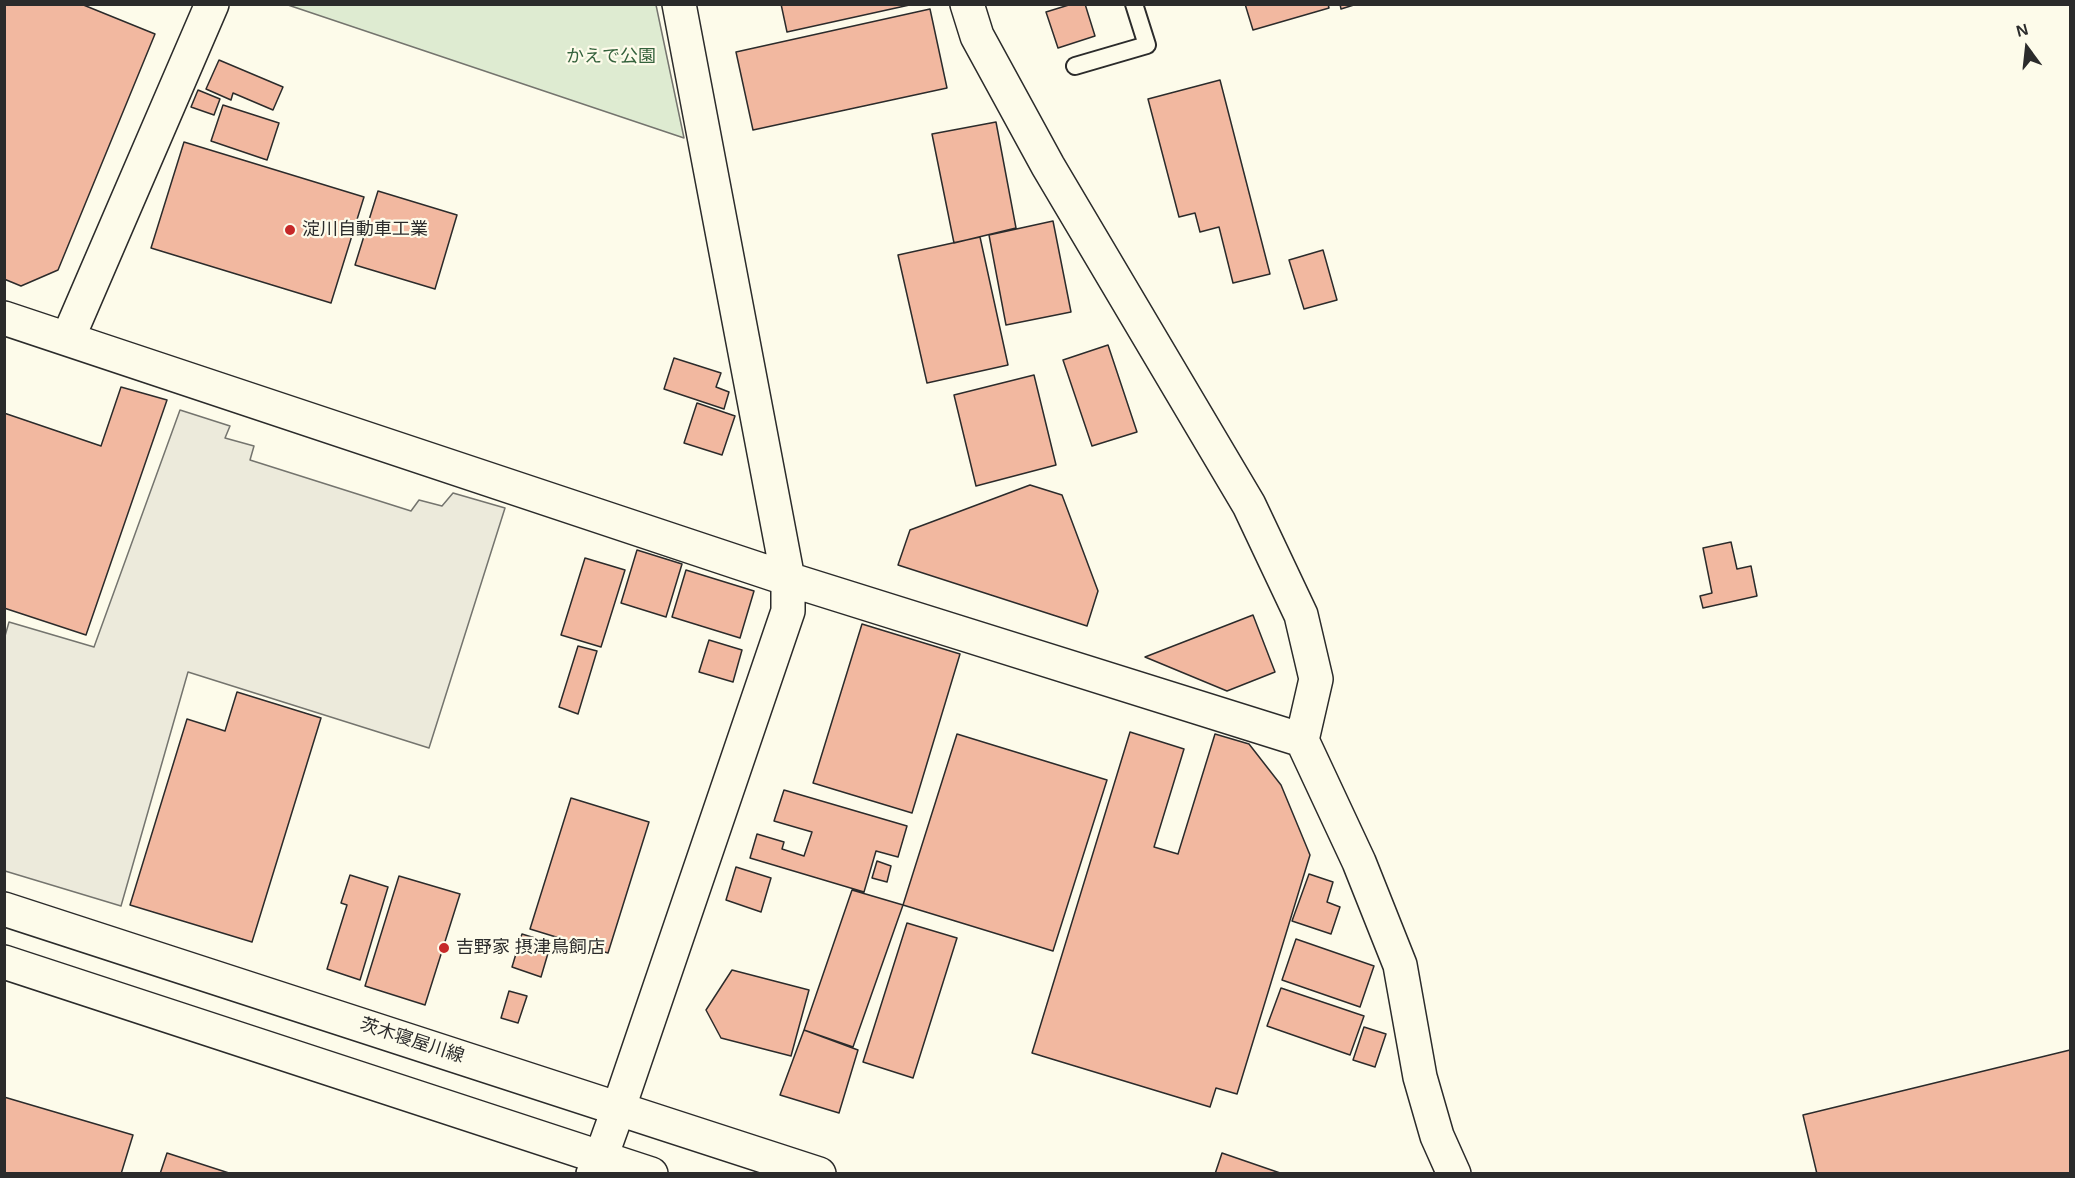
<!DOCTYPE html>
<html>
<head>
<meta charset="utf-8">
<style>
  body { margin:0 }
  #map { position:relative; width:2075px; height:1178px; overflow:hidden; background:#fdfbea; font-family:Arial,sans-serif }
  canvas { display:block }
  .frame { position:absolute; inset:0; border:6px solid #2b2b2b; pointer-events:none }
  .north { position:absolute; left:1997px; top:18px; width:60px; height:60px; -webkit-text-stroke:4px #fdfbea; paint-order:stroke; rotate:345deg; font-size:16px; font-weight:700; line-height:24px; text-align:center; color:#2b2b2b }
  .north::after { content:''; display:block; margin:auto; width:21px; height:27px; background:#2b2b2b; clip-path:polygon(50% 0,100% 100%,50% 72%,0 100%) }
</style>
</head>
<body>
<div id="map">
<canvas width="2075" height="1178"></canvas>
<div class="frame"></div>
<div class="north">N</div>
</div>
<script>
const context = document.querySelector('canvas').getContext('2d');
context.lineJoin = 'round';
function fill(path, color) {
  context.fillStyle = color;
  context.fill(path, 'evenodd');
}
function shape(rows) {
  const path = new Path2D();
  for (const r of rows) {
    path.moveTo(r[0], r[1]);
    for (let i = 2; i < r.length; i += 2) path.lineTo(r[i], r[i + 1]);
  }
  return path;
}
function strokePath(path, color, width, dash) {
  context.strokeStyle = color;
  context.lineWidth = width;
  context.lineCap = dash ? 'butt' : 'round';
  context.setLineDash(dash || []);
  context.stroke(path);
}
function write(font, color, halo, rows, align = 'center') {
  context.font = font + ' Arial,"Noto Sans JP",sans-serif';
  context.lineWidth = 4.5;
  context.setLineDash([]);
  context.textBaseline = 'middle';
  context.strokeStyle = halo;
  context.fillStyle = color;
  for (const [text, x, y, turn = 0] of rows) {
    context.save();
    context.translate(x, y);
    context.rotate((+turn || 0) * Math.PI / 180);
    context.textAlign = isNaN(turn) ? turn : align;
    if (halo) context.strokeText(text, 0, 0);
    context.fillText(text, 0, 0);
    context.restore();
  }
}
const green = shape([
  [288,5,656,5,684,138,288,5]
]);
fill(green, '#deebd1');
strokePath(green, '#74746e', 1.5);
const parking = shape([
  [180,410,230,426,225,438,254,446,250,460,411,511,419,500,442,506,453,493,505,508,429,748,188,672,121,906,5,871,5,636,9,622,94,647,180,410]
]);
fill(parking, '#eceadb');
strokePath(parking, '#74746e', 1.5);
const building = shape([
  [4,4,81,4,155,34,58,270,21,286,4,279,4,4],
  [781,4,914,4,787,32,781,4],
  [1072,4,1085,4,1095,36,1058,48,1046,12,1072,4],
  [1245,4,1328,4,1329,8,1253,30,1245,4],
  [1340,4,1357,4,1341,9,1340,4],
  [930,9,947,88,753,130,736,52,930,9],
  [219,60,283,87,273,110,233,93,231,100,206,89,219,60],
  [1220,80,1270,274,1233,283,1219,227,1200,232,1195,213,1179,217,1148,99,1220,80],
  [198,90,220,99,214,115,191,107,198,90],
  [223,105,279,123,267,160,211,141,223,105],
  [996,122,1016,228,954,243,932,134,996,122],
  [184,142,364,197,331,303,151,248,184,142],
  [378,191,457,215,435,289,355,265,378,191],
  [1053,221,1071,312,1006,325,989,235,1053,221],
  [980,237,1008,365,927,383,898,255,980,237],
  [1323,250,1337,300,1304,309,1289,260,1323,250],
  [1108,345,1137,432,1092,446,1063,360,1108,345],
  [674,358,721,373,716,387,729,392,724,409,664,389,674,358],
  [1034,375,1056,465,976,486,954,395,1034,375],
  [121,387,167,400,86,635,4,608,4,413,101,446,121,387],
  [697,403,735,416,722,455,684,443,697,403],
  [1030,485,1062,495,1098,591,1087,626,898,565,910,530,1030,485],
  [1731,542,1737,569,1751,566,1757,596,1703,608,1700,596,1712,593,1703,548,1731,542],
  [637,550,682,564,666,617,621,603,637,550],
  [585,558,625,570,601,647,561,635,585,558],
  [686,570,754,591,740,638,672,617,686,570],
  [1253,615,1275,672,1227,691,1145,657,1253,615],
  [862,624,960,654,912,813,813,783,862,624],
  [709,640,742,650,733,682,699,672,709,640],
  [578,646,597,651,578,714,559,707,578,646],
  [237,692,321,718,252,942,130,905,187,719,225,731,237,692],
  [1130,732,1184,749,1154,847,1178,854,1215,734,1249,744,1281,785,1310,855,1237,1094,1216,1088,1210,1107,1032,1053,1130,732],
  [957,734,1107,780,1053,951,903,905,957,734],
  [784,790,907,826,898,857,876,851,864,892,750,858,757,834,784,842,782,849,804,856,812,832,774,821,784,790],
  [571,798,649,822,608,953,530,929,571,798],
  [877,861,891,866,887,882,872,878,877,861],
  [736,867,771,878,761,912,726,900,736,867],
  [1309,874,1333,882,1327,902,1340,907,1331,934,1292,921,1309,874],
  [350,875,388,887,360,980,327,969,347,905,341,903,350,875],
  [399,876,460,894,425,1005,365,986,399,876],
  [852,890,903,905,853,1047,804,1030,852,890],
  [907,923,957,938,913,1078,863,1062,907,923],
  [522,934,551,943,541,977,512,967,522,934],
  [1296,939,1374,966,1360,1007,1282,980,1296,939],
  [732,970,809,990,791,1056,721,1038,706,1010,732,970],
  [1281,988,1364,1016,1350,1055,1267,1026,1281,988],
  [509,991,527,996,518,1023,501,1018,509,991],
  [1364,1027,1386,1034,1375,1067,1353,1060,1364,1027],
  [804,1030,858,1050,839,1113,780,1095,804,1030],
  [2070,1050,2070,1174,1817,1174,1803,1115,2070,1050],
  [4,1097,133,1135,121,1174,4,1174,4,1097],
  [167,1153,232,1174,160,1174,167,1153],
  [1222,1153,1283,1174,1215,1174,1222,1153]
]);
fill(building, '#f2b8a0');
strokePath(building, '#2b2b2b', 1.5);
const service = shape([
  [1075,66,1147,45,1134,4]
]);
const minor = shape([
  [967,4,977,36,1048,166,1249,505,1301,615,1316,679,1302,740,1359,862,1400,965,1420,1077,1437,1136,1454,1174],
  [4,318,788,579,1302,740],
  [68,338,212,4],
  [619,1107,788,611,788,579,679,4]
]);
const tertiary = shape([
  [593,1174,601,1157,619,1107]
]);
const primary = shape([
  [4,909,819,1174],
  [4,962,651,1174]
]);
strokePath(service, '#2b2b2b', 20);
strokePath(minor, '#2b2b2b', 36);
strokePath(tertiary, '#2b2b2b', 36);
strokePath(primary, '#2b2b2b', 36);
strokePath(service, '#fdfbea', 16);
strokePath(minor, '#fdfbea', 33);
strokePath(tertiary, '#fdfbea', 33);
strokePath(primary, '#fdfbea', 33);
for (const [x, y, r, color] of [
  [290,230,6,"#c62828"],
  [444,948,6,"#c62828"]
]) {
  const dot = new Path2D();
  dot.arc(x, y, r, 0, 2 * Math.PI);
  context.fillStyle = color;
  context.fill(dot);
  strokePath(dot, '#fdfbea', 2);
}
write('18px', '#34623c', '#fdfbea', [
  ["かえで公園",611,57]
]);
write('18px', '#2b2b2b', '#fdfbea', [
  ["淀川自動車工業",302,230],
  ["吉野家 摂津鳥飼店",456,948]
], 'left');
write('18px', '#2b2b2b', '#fdfbea', [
  ["茨木寝屋川線",412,1041,18]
]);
</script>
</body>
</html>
